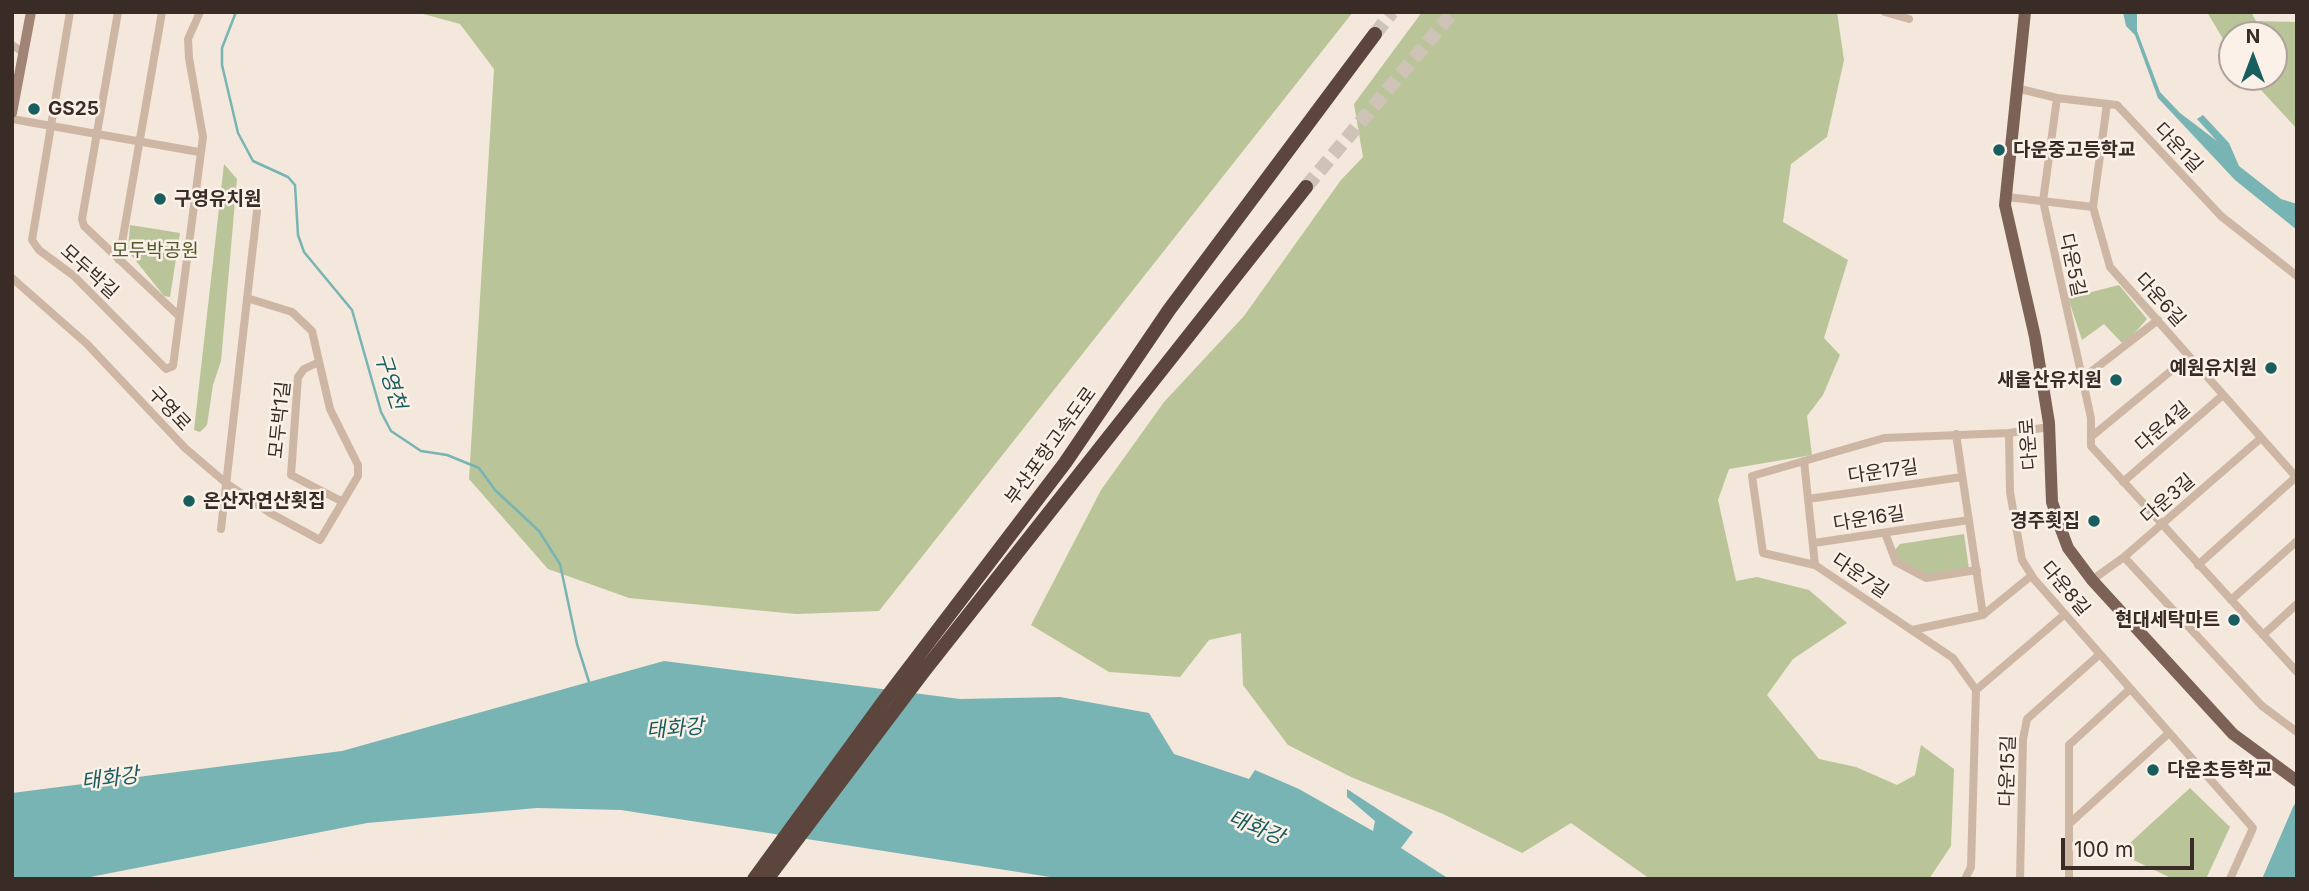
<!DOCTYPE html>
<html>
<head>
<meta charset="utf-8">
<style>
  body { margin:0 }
  #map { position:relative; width:2309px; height:891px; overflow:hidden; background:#f4e7db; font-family:Inter,sans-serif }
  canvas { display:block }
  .frame { position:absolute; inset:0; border:14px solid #392c27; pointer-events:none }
  .north { position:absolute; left:2218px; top:21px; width:70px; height:70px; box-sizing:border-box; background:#fbf1e8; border:2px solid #ada29b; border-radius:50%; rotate:0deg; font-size:19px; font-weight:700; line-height:28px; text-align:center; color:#392c27 }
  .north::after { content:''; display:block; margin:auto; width:24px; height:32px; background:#185e5f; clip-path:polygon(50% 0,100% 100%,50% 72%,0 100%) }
  .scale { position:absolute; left:2061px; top:838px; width:133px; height:32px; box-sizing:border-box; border:4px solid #392c27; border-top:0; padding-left:9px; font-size:21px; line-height:24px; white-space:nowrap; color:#392c27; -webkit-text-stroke:5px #fbf1e8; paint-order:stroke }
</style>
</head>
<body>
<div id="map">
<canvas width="2309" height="891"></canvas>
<div class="frame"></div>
<div class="north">N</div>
<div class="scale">100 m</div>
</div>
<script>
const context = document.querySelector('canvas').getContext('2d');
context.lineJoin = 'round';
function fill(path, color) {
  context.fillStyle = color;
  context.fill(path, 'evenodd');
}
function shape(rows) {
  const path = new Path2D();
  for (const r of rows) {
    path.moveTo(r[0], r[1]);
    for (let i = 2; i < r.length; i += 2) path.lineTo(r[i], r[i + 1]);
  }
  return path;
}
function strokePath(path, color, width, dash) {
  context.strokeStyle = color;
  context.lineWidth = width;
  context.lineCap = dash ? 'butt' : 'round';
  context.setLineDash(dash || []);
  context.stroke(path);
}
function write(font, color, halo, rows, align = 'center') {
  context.font = font + ' Inter,"Noto Sans KR",sans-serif';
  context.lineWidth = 5;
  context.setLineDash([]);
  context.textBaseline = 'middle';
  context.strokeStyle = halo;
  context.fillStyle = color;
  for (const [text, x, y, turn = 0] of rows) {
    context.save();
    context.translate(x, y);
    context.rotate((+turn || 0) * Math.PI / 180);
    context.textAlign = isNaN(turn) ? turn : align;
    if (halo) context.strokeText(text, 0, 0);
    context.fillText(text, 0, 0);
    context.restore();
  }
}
fill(shape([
  [416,12,1353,12,879,611,796,614,629,598,548,569,469,479,494,69,460,24],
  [1422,12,1837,12,1844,60,1827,137,1791,164,1783,222,1848,260,1824,338,1840,355,1823,395,1807,416,1812,455,1729,469,1718,500,1736,581,1757,577,1809,590,1847,623,1793,659,1767,695,1819,759,1856,767,1897,785,1915,775,1921,745,1954,769,1951,846,1929,879,1650,879,1571,823,1522,853,1443,814,1351,777,1288,745,1243,685,1241,633,1209,640,1180,677,1109,672,1031,625,1101,490,1164,402,1244,316,1341,180,1363,157,1354,104],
  [2207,12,2251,12,2256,21,2297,22,2297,129,2249,77,2274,77,2274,35,2232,35,2232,54],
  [224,164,237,179,221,361,213,385,207,425,200,432,194,430],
  [130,225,180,233,170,297,164,296,128,251],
  [2119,285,2147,319,2124,345,2104,324,2082,340,2068,298],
  [1964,534,1969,569,1928,575,1899,560,1894,551,1900,544],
  [2190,788,2230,827,2206,879,2173,879,2119,853]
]), '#b9c599');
fill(shape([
  [2123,12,2137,12,2137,31,2160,92,2180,113,2217,141,2197,119,2203,115,2229,143,2239,166,2281,199,2297,204,2297,230,2235,180,2158,98,2135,35,2126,26],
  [664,661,960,699,1060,697,1149,713,1174,754,1249,779,1255,770,1299,789,1373,831,1375,821,1347,797,1347,789,1413,832,1401,848,1449,879,1063,879,621,810,537,808,367,823,80,879,12,879,12,793,342,751],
  [2297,800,2297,879,2262,879,2293,807]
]), '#77b4b3');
strokePath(shape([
  [236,12,222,48,222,65,238,133,253,161,288,177,295,185,298,235,304,252,352,310,381,412,391,431,421,451,447,455,479,468,495,490,539,531,560,564,577,644,590,685]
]), '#77b4b3', 2.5);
strokePath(shape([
  [1375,34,1392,12],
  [1306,187,1453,12]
]), '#cfc2b7', 14, [14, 7]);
strokePath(shape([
  [70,12,32,240,39,250,74,276,166,369,173,366,203,137,189,58,188,39,200,12],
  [118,12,82,219,84,226,179,316],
  [1885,12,1909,19],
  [12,45,23,52],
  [2016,88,2057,98,2117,105,2221,216,2297,276],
  [2057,98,2043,201,2091,418,2091,446,2297,672],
  [2107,104,2093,207,2110,267,2297,478],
  [12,119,199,152],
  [2007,197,2093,207],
  [119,260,162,12],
  [12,278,87,344,185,448,226,483,270,513,320,540,358,476,358,465,330,409,312,331,292,312,247,298],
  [319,362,304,369,298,377,291,475,343,502],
  [2083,378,2158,320],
  [2009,433,2010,492,2022,560,2034,579,2253,828,2230,879],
  [1956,434,1983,615],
  [2091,437,2189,356],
  [1804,461,1815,565],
  [2123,482,2223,395],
  [1808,499,1962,477],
  [221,529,258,202],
  [1885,533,1896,562,1926,578,1977,570],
  [1814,543,1969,520],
  [2124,557,2262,706,2297,732],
  [2198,565,2296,477],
  [2092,580,2124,557,2261,438],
  [2231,600,2297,541],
  [1912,630,1983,615,2031,576],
  [2263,635,2297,604],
  [1976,690,2065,614],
  [2069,824,2169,733],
  [1965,879,1971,867,1976,690,1953,658,1815,565,1763,553,1752,476,1884,438,2009,433,2049,427],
  [2020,879,2023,739,2027,719,2100,654],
  [2069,879,2069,745,2130,689]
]), '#ceb6a5', 8);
strokePath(shape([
  [12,113,31,12]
]), '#a28477', 10);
strokePath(shape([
  [2025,12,2005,205,2035,337,2049,423,2052,502,2062,532,2068,548,2092,580,2233,734,2297,781]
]), '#7c6157', 12);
strokePath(shape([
  [754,879,883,702,1065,463,1169,310,1375,34],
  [767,879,924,671,1306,187]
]), '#5b453d', 14);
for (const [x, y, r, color] of [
  [34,109,7,"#185e5f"],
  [1999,150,7,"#185e5f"],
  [160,199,7,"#185e5f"],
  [2271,368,7,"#185e5f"],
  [2116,380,7,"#185e5f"],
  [189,501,7,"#185e5f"],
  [2094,521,7,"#185e5f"],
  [2234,620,7,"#185e5f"],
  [2153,770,7,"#185e5f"]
]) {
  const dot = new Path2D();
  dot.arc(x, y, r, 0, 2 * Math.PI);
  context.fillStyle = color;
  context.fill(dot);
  strokePath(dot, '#fbf1e8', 2.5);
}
write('bold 19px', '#392c27', '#fbf1e8', [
  ["GS25",48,109],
  ["다운중고등학교",2013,150],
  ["구영유치원",174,199],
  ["예원유치원",2257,368,"right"],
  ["새울산유치원",2102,380,"right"],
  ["온산자연산횟집",203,501],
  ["경주횟집",2080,521,"right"],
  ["현대세탁마트",2220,620,"right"],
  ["다운초등학교",2167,770]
], 'left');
write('19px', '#392c27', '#fbf1e8', [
  ["다운1길",2178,148,47],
  ["다운5길",2072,265,78],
  ["모두박길",89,272,42],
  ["다운6길",2160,300,48],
  ["구영로",169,409,47],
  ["모두박1길",280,420,-84],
  ["다운4길",2163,427,-41],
  ["다운로",2029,444,-94],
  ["부산포항고속도로",1051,446,-54],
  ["다운17길",1883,472,-8],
  ["다운3길",2168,499,-41],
  ["다운16길",1869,519,-9],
  ["다운7길",1860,576,34],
  ["다운8길",2065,589,50],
  ["다운15길",2008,771,-88]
]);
write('19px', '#4b5a28', '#fbf1e8', [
  ["모두박공원",155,251]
]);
write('italic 21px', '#185e5f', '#fbf1e8', [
  ["구영천",390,381,72],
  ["태화강",675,729,-5],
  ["태화강",110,779,-7],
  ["태화강",1256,828,22]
]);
</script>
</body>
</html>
